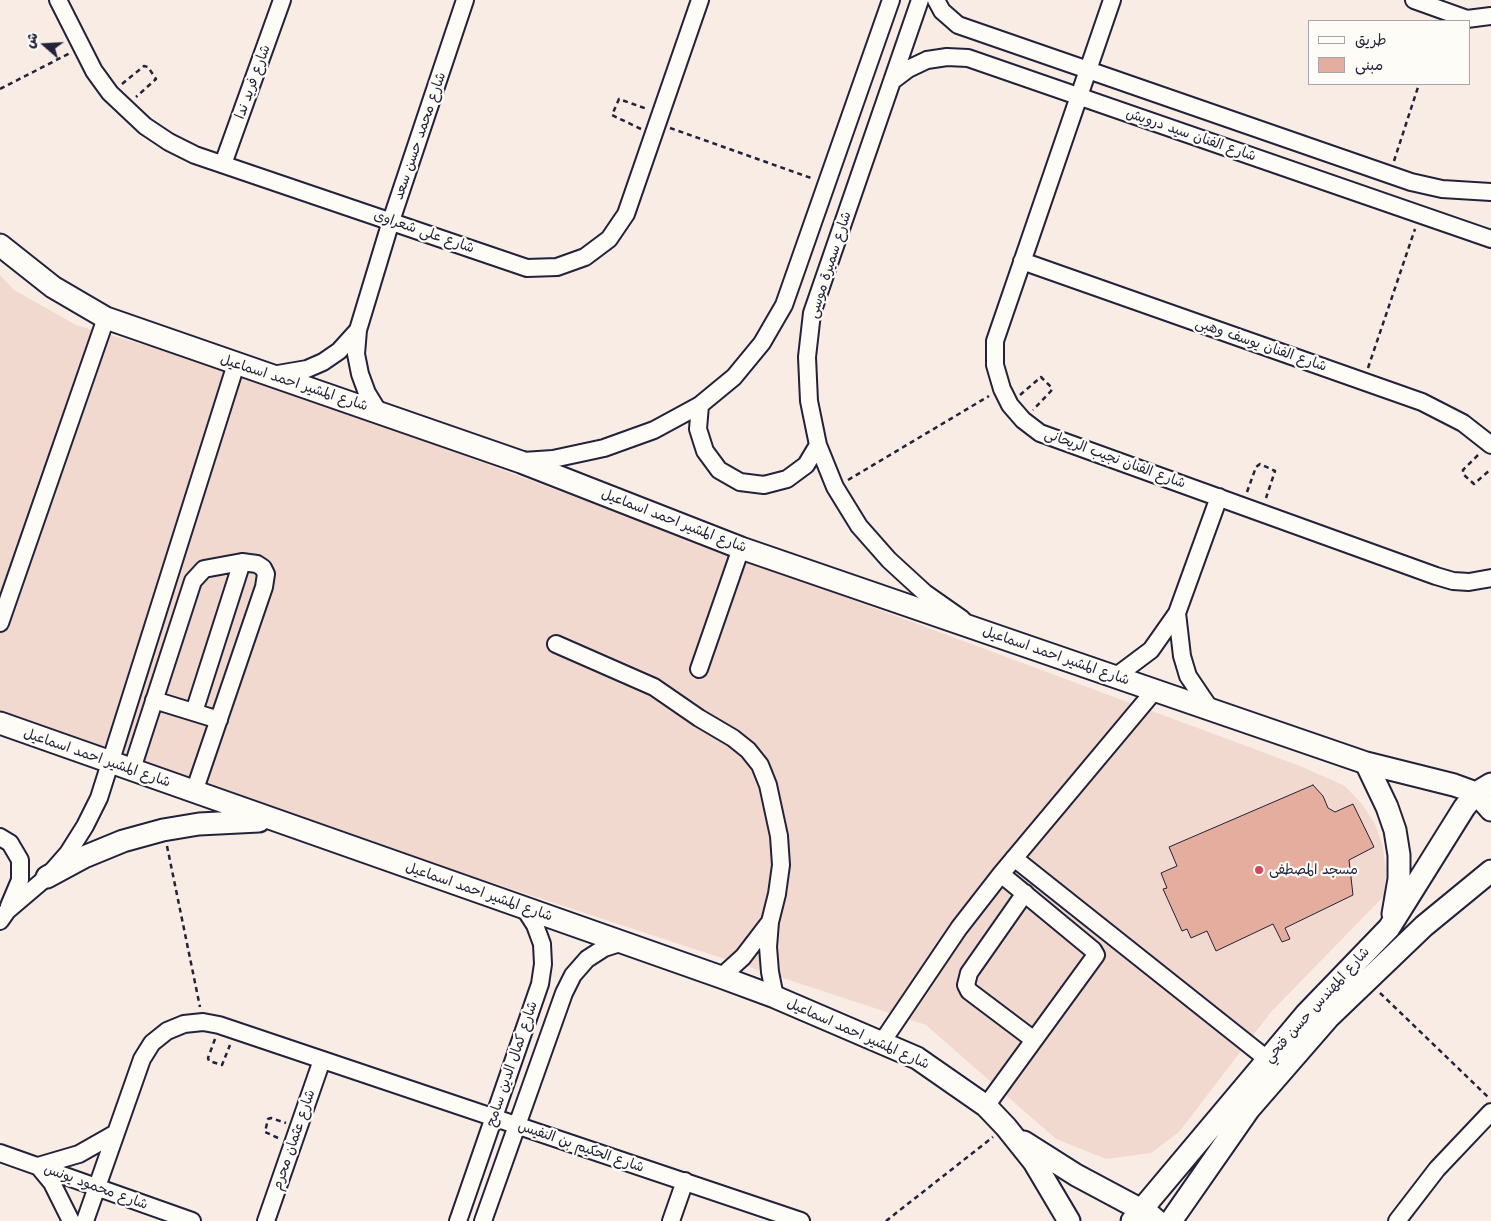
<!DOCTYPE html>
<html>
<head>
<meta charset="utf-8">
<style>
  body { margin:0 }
  #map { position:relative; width:1491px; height:1221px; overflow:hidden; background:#f8ece5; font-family:"Playpen Sans","Playpen Sans Arabic",sans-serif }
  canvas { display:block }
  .legend { position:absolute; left:1308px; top:20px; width:162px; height:65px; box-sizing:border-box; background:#fdfcf7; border:1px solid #a5a5ac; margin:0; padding:6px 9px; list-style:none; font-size:15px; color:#22223b }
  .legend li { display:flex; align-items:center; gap:10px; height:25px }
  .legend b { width:25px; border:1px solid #a5a5ac }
  .north { position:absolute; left:20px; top:20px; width:50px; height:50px; -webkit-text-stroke:4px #fdfcf7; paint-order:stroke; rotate:289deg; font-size:14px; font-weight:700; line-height:20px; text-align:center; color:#22223b }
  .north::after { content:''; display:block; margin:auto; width:18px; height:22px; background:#22223b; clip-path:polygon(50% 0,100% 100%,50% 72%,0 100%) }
</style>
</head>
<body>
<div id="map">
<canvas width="1491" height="1221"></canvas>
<ul class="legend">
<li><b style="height:6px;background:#fdfcf7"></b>طريق</li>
<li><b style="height:14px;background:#e5ad9e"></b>مبنى</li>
</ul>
<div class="north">ش</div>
</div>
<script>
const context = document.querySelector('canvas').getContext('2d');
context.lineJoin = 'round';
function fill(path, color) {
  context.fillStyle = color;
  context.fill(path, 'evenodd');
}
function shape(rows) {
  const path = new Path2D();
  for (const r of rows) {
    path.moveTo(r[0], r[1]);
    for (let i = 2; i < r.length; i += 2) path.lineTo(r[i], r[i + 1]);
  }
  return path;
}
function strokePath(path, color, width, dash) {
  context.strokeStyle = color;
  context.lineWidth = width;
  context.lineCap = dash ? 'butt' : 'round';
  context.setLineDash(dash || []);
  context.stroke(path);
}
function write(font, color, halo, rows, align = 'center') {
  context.font = font + ' "Playpen Sans","Playpen Sans Arabic",sans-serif';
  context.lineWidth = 4.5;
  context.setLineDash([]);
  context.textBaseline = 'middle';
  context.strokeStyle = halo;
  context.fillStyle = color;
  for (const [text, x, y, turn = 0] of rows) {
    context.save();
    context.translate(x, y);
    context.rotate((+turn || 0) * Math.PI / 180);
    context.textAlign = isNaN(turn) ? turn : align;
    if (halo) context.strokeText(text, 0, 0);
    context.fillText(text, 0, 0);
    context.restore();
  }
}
fill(shape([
  [0,275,14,290,76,325,244,374,1300,766,1345,786,1362,804,1375,824,1383,847,1386,872,1384,896,1271,1012,1179,1132,1151,1153,1106,1159,1056,1139,926,1025,228,796,0,713]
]), '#f2d9d0');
const building = shape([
  [1313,785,1323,796,1328,808,1335,812,1353,804,1374,847,1349,860,1353,895,1285,928,1290,939,1282,942,1273,924,1216,951,1207,931,1191,938,1187,929,1182,931,1163,889,1167,888,1161,873,1177,866,1169,847,1313,785]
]);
fill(building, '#e5ad9e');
strokePath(building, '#22223b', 1);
const minor = shape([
  [58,0,94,71,110,93,145,126,169,142,195,155,527,268,557,267,585,257,609,239,626,214,700,0],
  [920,0,812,313,807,357,809,401,818,445,835,487,859,526,889,560,925,593,962,619],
  [936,0,942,11,958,25,1088,70,1411,182,1442,189,1491,192],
  [1112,0,995,341,995,365,1002,389,1010,405,1023,420,1040,433,1436,576,1453,581,1469,582,1491,578],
  [1414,0,1467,19,1491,16],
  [892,81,908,69,927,60,947,57,968,58,1491,239],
  [223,164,282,0],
  [1022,261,1422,402,1463,423,1491,445],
  [272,375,307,369,323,362,339,351,358,330],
  [700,405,698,429,705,451,719,470,740,482,764,485,787,479,806,465,818,445],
  [378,411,367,393,360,374,356,354,358,330,391,221,465,0],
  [523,461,553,459,604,448,654,430,700,405,734,377,762,343,784,305,891,0],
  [1177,613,1182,656,1188,676,1211,710],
  [0,623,106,318],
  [556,644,654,687,699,718,733,738,748,750,760,765,768,785,779,836,781,865,777,894,770,922,768,947,770,972,775,997],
  [699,669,741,548],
  [1115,677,1151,650,1177,613,1219,497],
  [154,700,219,720],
  [194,712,242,562],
  [132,769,193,581,204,569,242,562,257,564,263,568,266,574,264,587,194,792],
  [0,837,10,843,20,860,20,880,9,906],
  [1014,858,1267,1059],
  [1025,893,969,973,966,985,969,991,1034,1040],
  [0,921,7,911,47,877,68,853,85,826,99,798,236,364],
  [721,977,743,957,769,923],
  [882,1042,959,928,1001,874,1155,690],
  [986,1106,1096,955,1093,950,1001,874],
  [0,1153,192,1221],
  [71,1221,52,1183,38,1166,79,1154,116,1133],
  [85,1221,142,1059,152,1043,167,1031,184,1024,203,1022,219,1025,801,1221],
  [266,1221,322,1060],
  [458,1221,540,984,543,964,542,944,535,925,524,908],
  [483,1221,564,993,573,975,587,959,604,948,623,942],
  [671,1221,685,1181],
  [1397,1221,1437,1169,1491,1112]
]);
const major = shape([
  [0,245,53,287,106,318,521,462,741,548,1366,763,1454,785,1476,793,1491,810],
  [0,723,721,977,775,997,917,1058,986,1106,1006,1127,1034,1162,1069,1221],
  [1366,763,1387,807,1395,830,1399,855,1399,879,1393,914],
  [47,877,84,857,123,841,163,830,199,824,259,821],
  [1024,1142,1076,1175,1149,1214,1157,1221],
  [1132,1221,1306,1014,1389,928,1464,808,1476,793,1491,784],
  [1171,1221,1249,1109,1328,1018,1424,926,1491,871]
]);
strokePath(minor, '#22223b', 20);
strokePath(major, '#22223b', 25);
strokePath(shape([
  [122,84,144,66,148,67,156,79,136,97],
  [0,89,70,53],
  [670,128,814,179],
  [641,129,612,115,619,99,647,109],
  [1394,161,1419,84],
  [1368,368,1415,229],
  [1020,395,1041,377,1052,388,1051,391,1033,410],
  [1478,455,1463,470,1463,474,1474,484,1491,469],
  [848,480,989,396],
  [1247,492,1256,467,1260,464,1275,471,1266,498],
  [167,846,200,1007],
  [1380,993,1488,1097],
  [215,1039,208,1058,209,1061,222,1065,230,1045],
  [278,1138,265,1132,268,1119,271,1118,286,1123],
  [886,1221,993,1137]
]), '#22223b', 2.5, [5, 4]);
strokePath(minor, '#fdfcf7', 16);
strokePath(major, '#fdfcf7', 21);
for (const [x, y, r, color] of [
  [1259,870,5,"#d1495b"]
]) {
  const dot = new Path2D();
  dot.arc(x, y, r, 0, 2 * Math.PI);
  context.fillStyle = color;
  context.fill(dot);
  strokePath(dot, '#fdfcf7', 2);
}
write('14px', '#22223b', '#fdfcf7', [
  ["شارع فريد ندا",253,82,-70],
  ["شارع الفنان سيد درويش",1191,135,19],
  ["شارع محمد حسن سعد",420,136,-71],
  ["شارع على شعراوى",424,232,19],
  ["شارع سميرة موسى",830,265,-72],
  ["شارع الفنان يوسف وهبى",1261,345,19],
  ["شارع المشير احمد اسماعيل",294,383,18],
  ["شارع الفنان نجيب الريحانى",1115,459,20],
  ["شارع المشير احمد اسماعيل",674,521,21],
  ["شارع المشير احمد اسماعيل",1056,656,19],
  ["شارع المشير احمد اسماعيل",97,758,19],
  ["شارع المشير احمد اسماعيل",479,892,19],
  ["شارع المهندس حسن فتحي",1317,1005,-48],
  ["شارع المشير احمد اسماعيل",858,1034,24],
  ["شارع كمال الدين سامح",512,1064,-71],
  ["شارع عثمان محرم",294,1140,-71],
  ["شارع الحكيم بن النفيس",581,1147,19],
  ["شارع محمود يونس",96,1187,20]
]);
write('14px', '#22223b', '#fdfcf7', [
  ["مسجد المصطفى",1269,870]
], 'left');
</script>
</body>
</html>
